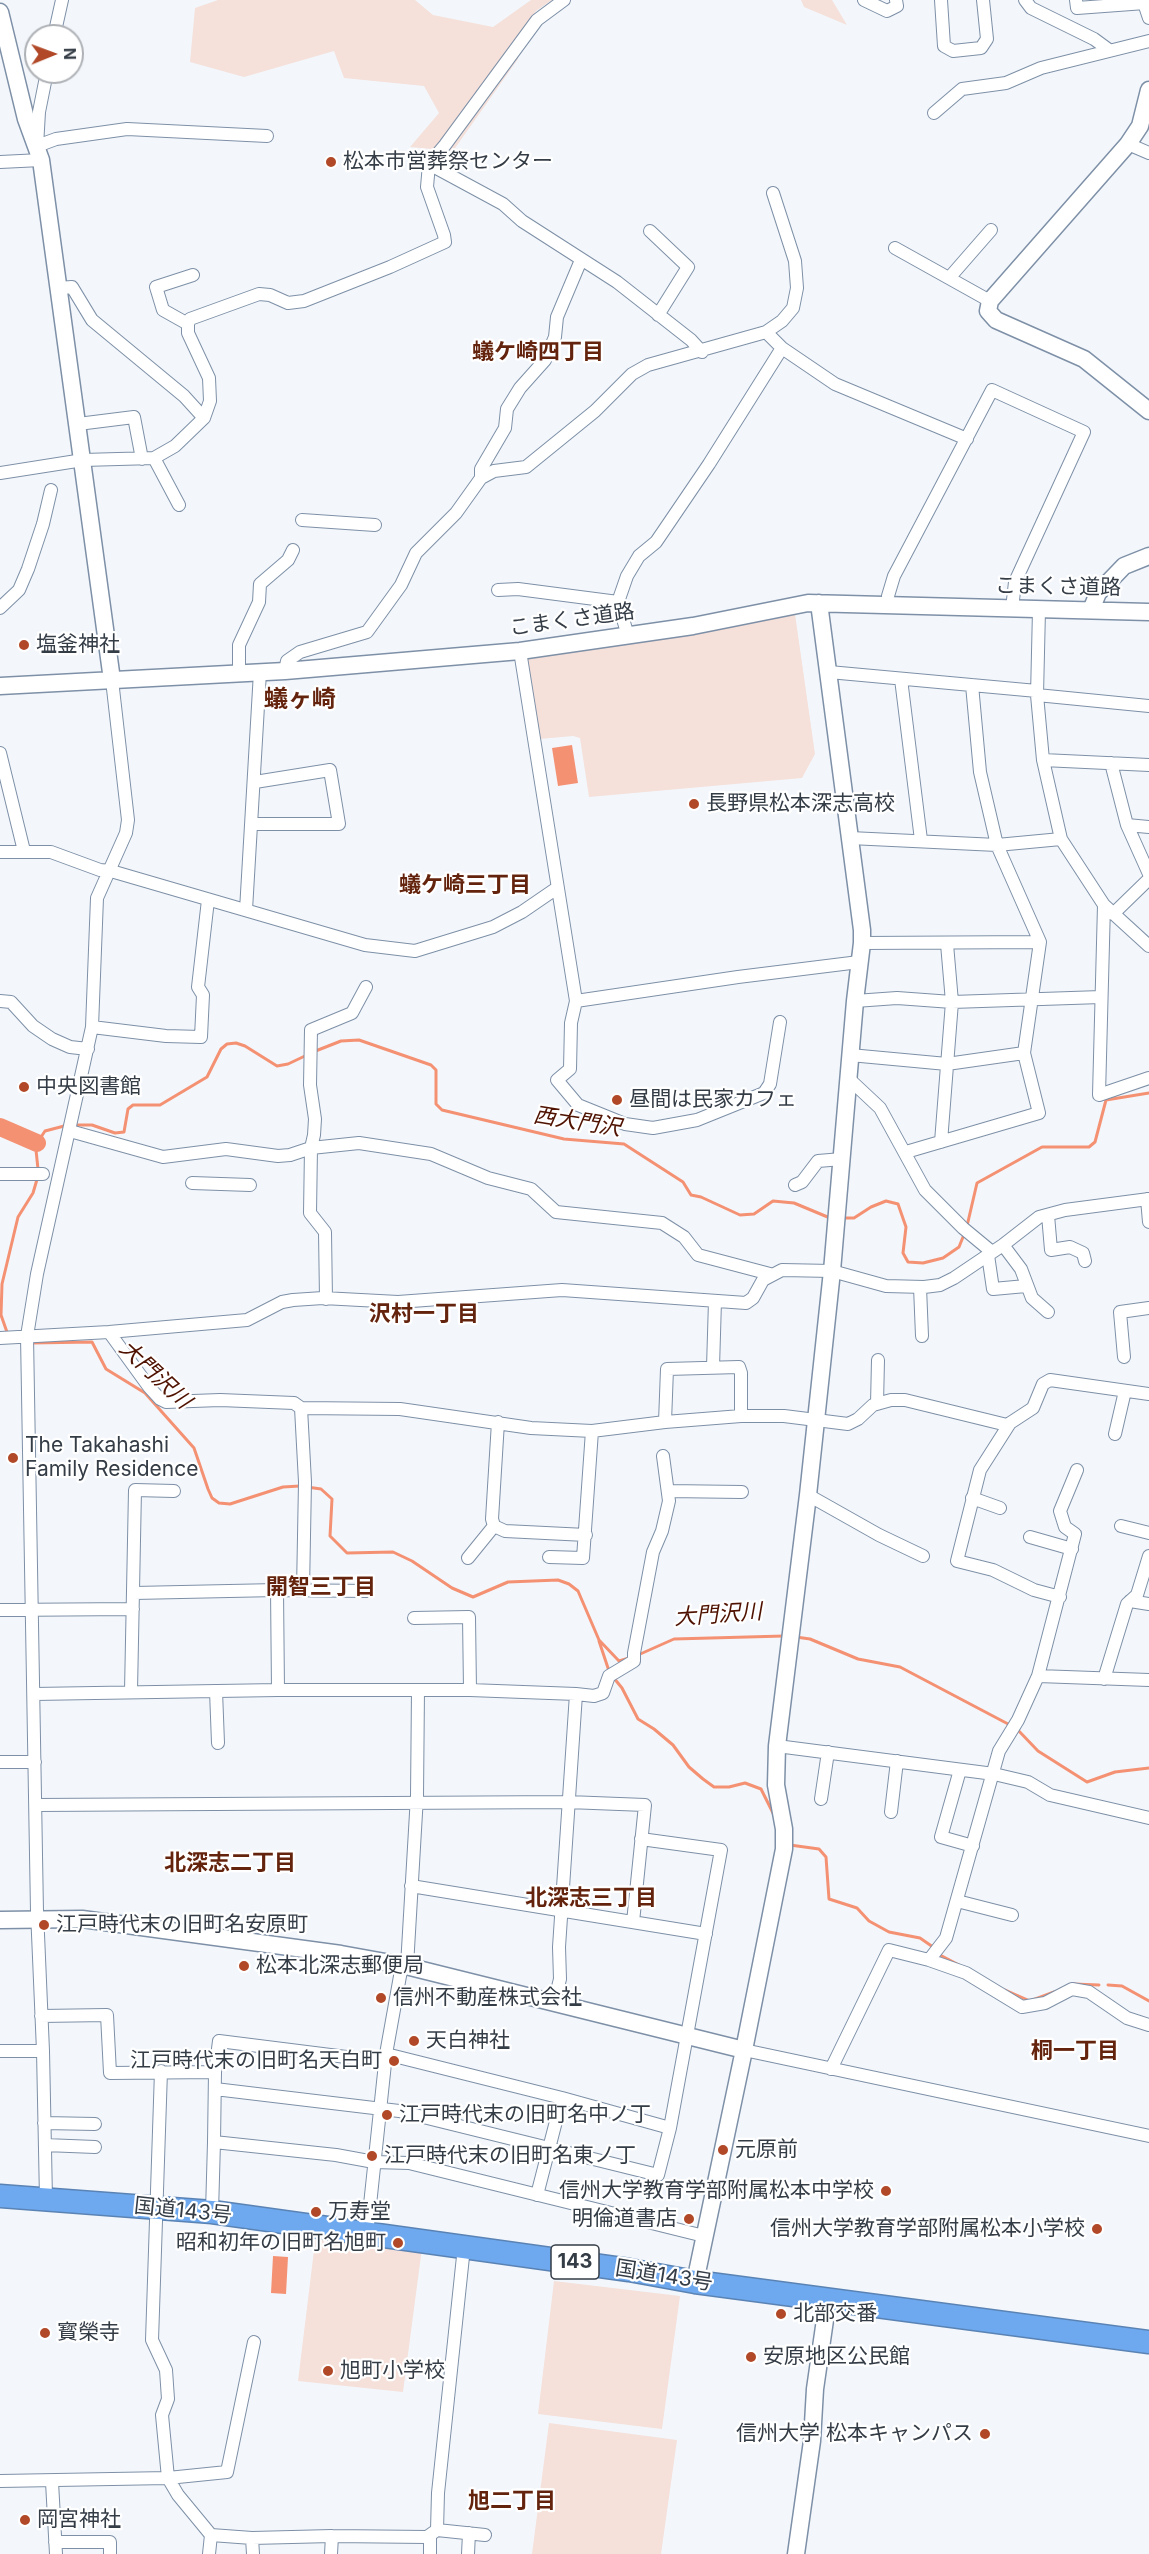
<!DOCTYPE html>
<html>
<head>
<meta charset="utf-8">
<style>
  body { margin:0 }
  #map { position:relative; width:1149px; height:2554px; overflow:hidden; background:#f3f7fc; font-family:Inter,sans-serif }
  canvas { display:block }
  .north { position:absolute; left:24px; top:24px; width:60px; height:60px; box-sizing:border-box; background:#fff; border:2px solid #aeb1b5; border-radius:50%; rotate:89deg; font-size:16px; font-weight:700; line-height:24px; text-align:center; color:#343c46 }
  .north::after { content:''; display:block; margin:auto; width:21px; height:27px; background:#b14928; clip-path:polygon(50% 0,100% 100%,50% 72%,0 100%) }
</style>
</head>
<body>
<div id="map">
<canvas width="1149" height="2554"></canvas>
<div class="north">N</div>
</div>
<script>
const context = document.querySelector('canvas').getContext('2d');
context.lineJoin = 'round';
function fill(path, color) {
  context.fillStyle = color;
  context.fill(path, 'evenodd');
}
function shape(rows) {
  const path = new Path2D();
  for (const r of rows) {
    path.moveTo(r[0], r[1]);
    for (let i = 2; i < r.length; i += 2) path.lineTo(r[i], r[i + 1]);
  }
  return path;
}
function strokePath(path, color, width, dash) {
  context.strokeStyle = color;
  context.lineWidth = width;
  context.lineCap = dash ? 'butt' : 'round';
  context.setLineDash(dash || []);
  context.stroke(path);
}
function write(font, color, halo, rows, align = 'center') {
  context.font = font + ' Inter,"Noto Sans JP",sans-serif';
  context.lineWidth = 4.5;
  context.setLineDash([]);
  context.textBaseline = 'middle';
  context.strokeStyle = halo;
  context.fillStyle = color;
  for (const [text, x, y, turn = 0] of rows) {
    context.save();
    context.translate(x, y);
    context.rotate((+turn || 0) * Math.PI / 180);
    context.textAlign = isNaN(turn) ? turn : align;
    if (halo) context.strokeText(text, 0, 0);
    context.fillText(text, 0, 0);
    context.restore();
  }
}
fill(shape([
  [218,0,415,0,433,15,493,27,531,0,552,0,536,11,521,32,518,59,453,151,410,147,439,113,424,86,344,78,334,51,244,77,190,62,195,8],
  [801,0,832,0,847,25,804,7],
  [795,614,815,754,802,778,589,797,580,738,573,736,540,739,526,657],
  [316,2234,422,2248,403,2392,298,2381],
  [554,2281,680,2296,662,2429,538,2414],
  [549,2423,677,2440,661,2554,532,2554]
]), '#f5e0da');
fill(shape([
  [572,745,578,783,558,786,552,748],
  [273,2256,288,2257,286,2294,271,2293]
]), '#f59173');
strokePath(shape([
  [313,1052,341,1041,359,1040,431,1065,436,1070,436,1104,442,1110,564,1139,624,1144,683,1182,691,1195,701,1197,740,1215,754,1214,773,1201,794,1203,830,1218],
  [75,1125,92,1125,115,1133,124,1132,128,1109,133,1105,160,1105,207,1077,221,1049,227,1044,236,1043,245,1046,277,1066,288,1064,307,1055],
  [38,1169,36,1150,37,1143,45,1131,68,1125],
  [843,1218,854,1218,871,1207,886,1201,898,1204,906,1227,903,1253,908,1262,923,1263,943,1258,959,1247,965,1232],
  [967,1226,977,1183,1042,1147,1089,1147,1095,1142,1106,1100,1149,1093],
  [8,1335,1,1315,2,1284,18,1217,33,1193,38,1176],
  [31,1343,92,1342,106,1369,145,1393,194,1448,208,1489,212,1498,219,1503,230,1504,283,1487,300,1486],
  [307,1487,321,1489,332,1499,330,1536,347,1553,393,1552,412,1561,452,1588,473,1597,508,1582,558,1580,569,1584,578,1591,599,1640,619,1661,629,1658],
  [796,1637,810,1639,858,1659,900,1667,1010,1725],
  [599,1641,609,1671],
  [638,1655,674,1639,784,1636],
  [613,1677,622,1688,638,1719,654,1729,673,1745,689,1767,703,1779,714,1787,729,1787,745,1783,761,1789,774,1815],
  [1016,1728,1038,1751,1087,1782,1115,1772,1149,1768],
  [790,1845,819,1849,826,1857,829,1899,857,1908,869,1921,889,1932,920,1938,933,1947],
  [940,1955,959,1965],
  [1074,1984,1099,1985],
  [1108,1985,1122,1986,1149,2001],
  [1005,1990,1030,2001,1054,1992]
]), '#f59173', 3);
strokePath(shape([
  [0,1127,37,1143]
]), '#f59173', 18);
const street = shape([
  [864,0,887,11,897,6,896,0],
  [941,0,944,46,953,51,981,48,987,39,983,0],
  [1025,0,1031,8,1094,39,1109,50],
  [1076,0,1077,8,1145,3],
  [1143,0,1149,18],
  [54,36,62,0],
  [47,72,39,112,37,146,56,139,127,129,267,136],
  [934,113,962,89,1006,83,1041,68,1149,41],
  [1128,144,1149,153],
  [0,162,41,160],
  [429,164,503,204,522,221,617,282,691,340,702,352],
  [650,231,688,267,658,315],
  [895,248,990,301],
  [950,277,991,230],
  [58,288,72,287,92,320,184,396,204,418],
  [188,324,163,310,156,287,193,275],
  [766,332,782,348,835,384,967,439],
  [78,424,134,417,142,459],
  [154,458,179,505],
  [0,473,83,460,154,458,175,446,204,418,210,401,209,378,188,333,188,324,190,319,259,294,270,295,288,303,304,301,390,267,445,242,444,235,427,187,429,164,445,145,537,20,564,0],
  [481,478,481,469,505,428,507,409,520,388,545,360,555,337,557,317,581,260],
  [302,520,375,525],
  [498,590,518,589,618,602],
  [888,596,894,576,992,390,1084,432,1015,582,1012,609],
  [0,608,19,590,28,569,43,524,51,490],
  [1039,610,1037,695,1043,760,1061,839,1104,905,1149,946],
  [628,636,618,602,627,576,639,556,656,542,709,464,782,348],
  [520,651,576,1001,571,1023,570,1069,557,1080,578,1105,625,1124,653,1128,697,1120,764,1093,770,1084,780,1022],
  [285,671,287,661,300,652,367,632,401,585,416,553,456,513,481,478,494,471,526,467,595,411,632,374,648,365,766,332,782,321,793,308,797,288,795,261,773,193],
  [239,672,239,645,259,602,260,584,288,560,293,550],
  [829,672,1037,691],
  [901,679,921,840],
  [1037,695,1149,706],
  [0,753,24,851],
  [1043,760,1149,765],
  [1111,763,1127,825,1149,874],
  [252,824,339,824,330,770,255,782],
  [1127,825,1149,827],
  [850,838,997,845,1061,839],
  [0,852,51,852,100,870,111,871,365,945,415,951,493,927,522,912,557,888],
  [1104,905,1099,1095,1149,1078],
  [246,910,260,672],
  [1113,914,1149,879],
  [862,943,1040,942],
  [0,1001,11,1002,33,1026,52,1039,70,1047,88,1049],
  [576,1001,738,977,859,962],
  [855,1001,897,998,952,1002,1101,997],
  [92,1027,166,1036,201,1037,203,995,198,987,208,900],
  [850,1055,947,1064,1024,1053],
  [848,1078,880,1108,925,1190,963,1228,992,1252],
  [70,1131,163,1157,226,1149,278,1156,290,1155,311,1148,359,1143,431,1154,488,1178,531,1189,556,1212,662,1223,684,1237,698,1255,770,1274],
  [941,1142,952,1002,947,944],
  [906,1152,1039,1113,1024,1053,1040,942,997,845,980,772,972,685],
  [0,1174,43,1174],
  [192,1183,250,1185],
  [795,1185,802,1182,818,1161,842,1159],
  [1147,1199,1149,1222],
  [1048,1215,1051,1250,1070,1247,1083,1253,1085,1261],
  [1003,1245,1021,1269,1032,1298,1048,1312],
  [988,1255,993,1289,1026,1286],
  [920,1287,922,1336],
  [326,1299,325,1232,310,1213,311,1148,314,1135,315,1119,310,1085,311,1030,352,1013,366,987],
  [109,1332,149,1387,160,1399,166,1402,220,1400,294,1403,301,1408,400,1409,531,1428,592,1431,665,1422,741,1416,784,1416,848,1424,858,1419,873,1405,891,1400,905,1400,1007,1425,1033,1408,1043,1384,1050,1380,1149,1394],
  [0,1338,109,1332,247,1320,282,1302,293,1300,323,1298,398,1302,562,1290,746,1303,753,1298,763,1280,782,1270,832,1271,886,1286,924,1287,940,1285,954,1278,1003,1245,1039,1217,1065,1210,1149,1199],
  [1124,1357,1120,1312,1149,1308],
  [713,1367,715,1301],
  [877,1404,878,1360],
  [301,1408,305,1482,303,1590],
  [498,1422,492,1519,494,1526,505,1531,586,1535],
  [665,1422,667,1369,739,1367,741,1373,741,1416],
  [1010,1423,980,1470,957,1561,993,1570,1034,1590,1060,1597],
  [1115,1434,1125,1391],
  [668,1491,742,1492],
  [808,1495,879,1535,923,1556],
  [972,1498,1000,1508],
  [1121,1526,1149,1533],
  [1030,1537,1072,1549],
  [549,1557,583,1558,592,1431],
  [468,1558,494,1526],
  [277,1590,278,1690],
  [134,1593,277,1590,367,1591],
  [1130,1601,1149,1604],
  [0,1610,133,1609],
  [414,1618,469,1617,470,1690],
  [1038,1676,1149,1680],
  [1104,1679,1127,1604,1137,1595,1149,1556],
  [131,1691,135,1490,174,1491],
  [216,1691,218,1743],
  [34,1694,278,1690,470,1690,576,1694,559,1947,560,1979,554,2003],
  [576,1694,594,1696,603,1693,609,1676,634,1661,634,1653,653,1552,662,1531,669,1501,663,1456],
  [777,1746,994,1774,1028,1782,1050,1795,1149,1818],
  [0,1762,35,1762],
  [960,1770,941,1837,973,1846],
  [821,1799,828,1752],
  [36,1805,568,1802,645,1805,633,1922],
  [891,1812,897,1761],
  [411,1886,706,1934],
  [957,1901,1012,1915],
  [929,1960,946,1938,999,1751,1018,1720,1038,1676,1075,1534,1065,1527,1060,1511,1077,1470],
  [407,1966,417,1796,418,1690],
  [41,2016,107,2015,110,2073,215,2072],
  [744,2050,1149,2136],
  [0,2051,43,2051],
  [386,2054,562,2098,670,2128],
  [831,2069,889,1950,929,1960,966,1973,1022,2007,1045,2003,1072,1989,1089,1992,1127,2018,1149,2025],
  [161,2071,152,2340,166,2370,168,2399,162,2415,168,2478,178,2495,211,2535,252,2538,332,2536,427,2537,437,2530,438,2493,464,2247],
  [215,2089,399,2111,658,2175,670,2128,721,1850,641,1839],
  [44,2123,95,2124],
  [214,2142,215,2072,219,2041,386,2062],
  [45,2145,95,2147],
  [537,2195,562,2098],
  [46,2199,43,2051,37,1911,27,1336,37,1274,92,1027,97,898,126,833,128,820,112,680],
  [212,2212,214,2142,336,2155,374,2162,409,2163,704,2236],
  [367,2233,386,2054,402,1965],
  [0,2481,168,2478,227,2472,254,2342],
  [52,2482,56,2554],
  [437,2530,485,2535],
  [252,2538,253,2554],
  [55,2542,110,2542,110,2554],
  [209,2554,211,2535],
  [331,2554,332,2536],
  [430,2554,430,2535],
  [468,2554,469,2533]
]);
const secondary = shape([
  [0,12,26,119,41,160,112,680],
  [1149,90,1140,126,1128,144,990,301,988,311,996,320,1084,359,1149,411],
  [1091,610,1098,593,1124,566,1149,556],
  [0,686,285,671,520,651,693,626,808,603,1149,612],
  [0,1920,82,1919,341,1954,402,1965,744,2050],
  [695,2282,744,2050,784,1849,784,1829,776,1785,777,1746,808,1495,832,1271,855,1001,862,943,862,930,819,603],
  [796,2554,812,2441,815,2389,828,2299]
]);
const highway = shape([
  [0,2196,212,2212,629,2270,695,2282,1149,2342]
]);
strokePath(street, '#7e90a7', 14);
strokePath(secondary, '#7e90a7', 19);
strokePath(highway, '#5a83b4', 25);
strokePath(street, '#fff', 12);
strokePath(secondary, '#fff', 16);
strokePath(highway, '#6ea9ef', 22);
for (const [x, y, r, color] of [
  [331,162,6,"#b14928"],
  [24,645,6,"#b14928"],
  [694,804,6,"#b14928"],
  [24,1087,6,"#b14928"],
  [617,1100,6,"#b14928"],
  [13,1458,6,"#b14928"],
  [44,1925,6,"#b14928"],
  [244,1966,6,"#b14928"],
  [381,1998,6,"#b14928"],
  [414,2041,6,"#b14928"],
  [394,2061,6,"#b14928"],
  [387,2115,6,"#b14928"],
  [723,2150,6,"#b14928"],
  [372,2156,6,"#b14928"],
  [886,2191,6,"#b14928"],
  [316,2212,6,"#b14928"],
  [689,2219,6,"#b14928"],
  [1097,2229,6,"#b14928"],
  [398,2243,6,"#b14928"],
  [781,2314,6,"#b14928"],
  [45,2333,6,"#b14928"],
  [751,2357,6,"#b14928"],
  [328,2371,6,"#b14928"],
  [985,2434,6,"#b14928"],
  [25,2520,6,"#b14928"]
]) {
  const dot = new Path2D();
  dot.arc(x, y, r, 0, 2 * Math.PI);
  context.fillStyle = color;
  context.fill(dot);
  strokePath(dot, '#fff', 2);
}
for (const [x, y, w] of [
  [575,2262,48]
]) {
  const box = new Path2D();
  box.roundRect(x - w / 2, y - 17, w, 34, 4.5);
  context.fillStyle = '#fff';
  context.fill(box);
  strokePath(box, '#343c46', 1.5);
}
write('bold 20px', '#343c46', null, [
  ["143",575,2262]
]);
write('21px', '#343c46', '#fff', [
  ["松本市営葬祭センター",343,162],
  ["塩釜神社",36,645],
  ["長野県松本深志高校",706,804],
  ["中央図書館",36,1087],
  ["昼間は民家カフェ",629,1100],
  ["The Takahashi",25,1446],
  ["Family Residence",25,1470],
  ["江戸時代末の旧町名安原町",56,1925],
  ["松本北深志郵便局",256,1966],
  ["信州不動産株式会社",393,1998],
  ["天白神社",426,2041],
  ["江戸時代末の旧町名天白町",382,2061,"right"],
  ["江戸時代末の旧町名中ノ丁",399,2115],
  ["元原前",735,2150],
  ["江戸時代末の旧町名東ノ丁",384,2156],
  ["信州大学教育学部附属松本中学校",874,2191,"right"],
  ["万寿堂",328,2212],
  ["明倫道書店",677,2219,"right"],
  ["信州大学教育学部附属松本小学校",1085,2229,"right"],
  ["昭和初年の旧町名旭町",386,2243,"right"],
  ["北部交番",793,2314],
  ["寳榮寺",57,2333],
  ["安原地区公民館",763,2357],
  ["旭町小学校",340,2371],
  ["信州大学 松本キャンパス",973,2434,"right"],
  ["岡宮神社",37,2520]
], 'left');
write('21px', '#343c46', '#fff', [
  ["こまくさ道路",1058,587,1],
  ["こまくさ道路",572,620,-8],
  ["国道143号",183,2211,6],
  ["国道143号",664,2276,9]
]);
write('bold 22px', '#64230d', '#fff', [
  ["蟻ケ崎四丁目",538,352],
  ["蟻ケ崎三丁目",465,885],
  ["沢村一丁目",424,1314],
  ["開智三丁目",321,1587],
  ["北深志二丁目",230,1863],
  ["北深志三丁目",591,1898],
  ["桐一丁目",1075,2051],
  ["旭二丁目",512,2501]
]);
write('italic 22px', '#4f1200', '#fff', [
  ["西大門沢",577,1122,9],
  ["大門沢川",155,1375,43],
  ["大門沢川",718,1615,-4]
]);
write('bold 24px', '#64230d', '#fff', [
  ["蟻ヶ崎",300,700]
]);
</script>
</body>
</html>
